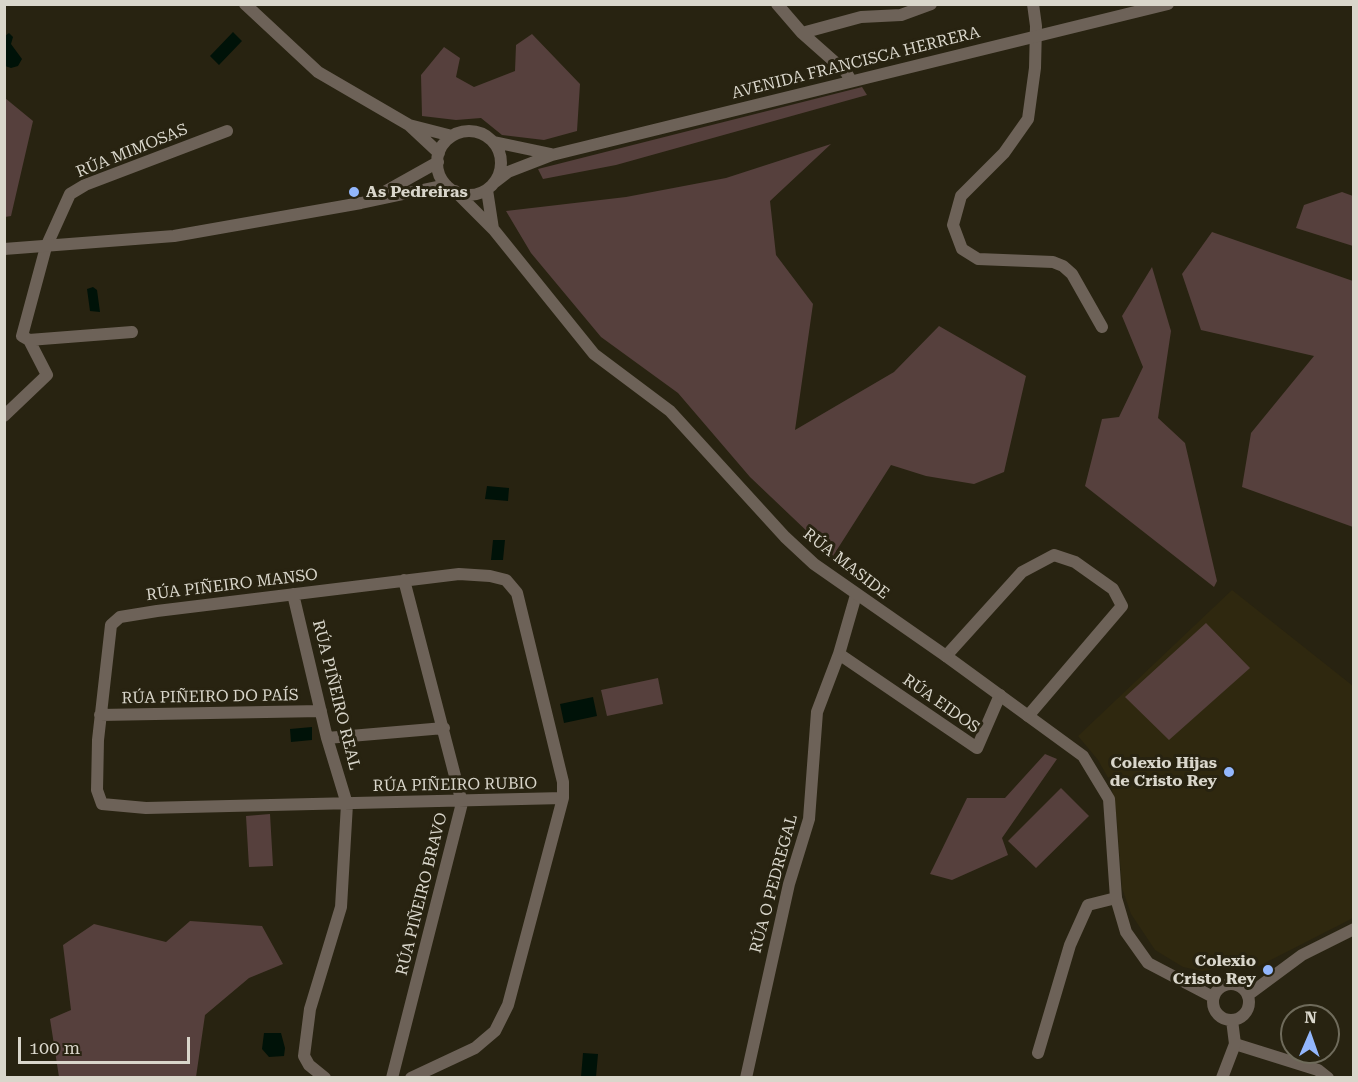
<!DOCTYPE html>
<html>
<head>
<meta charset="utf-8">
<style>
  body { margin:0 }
  #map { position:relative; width:1358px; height:1082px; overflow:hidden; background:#282311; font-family:"Roboto Serif",serif }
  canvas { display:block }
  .frame { position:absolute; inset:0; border:6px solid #d9d6cb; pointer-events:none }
  .north { position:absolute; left:1280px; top:1004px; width:60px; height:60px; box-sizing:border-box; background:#282311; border:2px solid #6f6b5b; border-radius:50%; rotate:2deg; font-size:16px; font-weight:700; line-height:24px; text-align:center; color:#d9d6cb }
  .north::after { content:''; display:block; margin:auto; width:21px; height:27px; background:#93b7fd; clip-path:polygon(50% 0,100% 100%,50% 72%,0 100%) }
  .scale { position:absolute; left:18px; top:1037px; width:172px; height:27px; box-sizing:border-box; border:3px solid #d9d6cb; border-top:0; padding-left:8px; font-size:18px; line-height:21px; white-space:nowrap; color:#d9d6cb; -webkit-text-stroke:4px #282311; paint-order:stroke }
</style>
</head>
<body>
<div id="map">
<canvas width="1358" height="1082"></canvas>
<div class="frame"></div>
<div class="north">N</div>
<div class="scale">100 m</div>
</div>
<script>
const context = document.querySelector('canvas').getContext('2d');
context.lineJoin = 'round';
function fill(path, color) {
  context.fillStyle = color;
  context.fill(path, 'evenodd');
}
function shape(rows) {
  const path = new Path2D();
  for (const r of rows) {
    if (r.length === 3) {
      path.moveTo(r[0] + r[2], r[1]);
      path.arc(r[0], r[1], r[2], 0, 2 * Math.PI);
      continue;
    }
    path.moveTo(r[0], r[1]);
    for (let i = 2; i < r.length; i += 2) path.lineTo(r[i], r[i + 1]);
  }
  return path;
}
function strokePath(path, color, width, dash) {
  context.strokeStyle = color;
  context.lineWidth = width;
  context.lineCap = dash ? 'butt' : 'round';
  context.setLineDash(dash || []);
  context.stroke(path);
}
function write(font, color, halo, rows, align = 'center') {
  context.font = font + ' "Roboto Serif",serif';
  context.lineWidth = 6;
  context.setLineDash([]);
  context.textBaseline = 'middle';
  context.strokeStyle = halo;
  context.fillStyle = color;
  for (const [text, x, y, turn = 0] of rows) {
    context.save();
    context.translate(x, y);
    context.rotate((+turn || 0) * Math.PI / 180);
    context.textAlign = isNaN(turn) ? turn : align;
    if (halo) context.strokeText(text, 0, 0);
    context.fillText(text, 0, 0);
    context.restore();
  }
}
fill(shape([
  [1232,590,1353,686,1353,918,1259,966,1245,966,1239,961,1217,963,1211,970,1202,971,1183,967,1155,950,1131,914,1122,888,1117,821,1111,783,1098,760,1078,736]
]), '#2f280f');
fill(shape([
  [532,34,580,84,577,131,544,140,502,135,481,118,456,120,422,116,421,75,444,47,460,58,456,77,474,87,515,71,516,45],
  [862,87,867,95,616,165,543,179,538,169],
  [5,98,33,121,11,216,5,217],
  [831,144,770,201,776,255,813,304,795,430,894,372,939,326,1026,376,1004,472,974,484,926,476,891,465,833,556,750,477,678,393,601,337,531,253,506,211,626,197,726,178],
  [1342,192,1353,196,1353,246,1296,228,1304,205],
  [1212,232,1353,281,1353,527,1242,487,1251,433,1314,356,1201,330,1182,274],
  [1152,267,1171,331,1158,418,1185,443,1217,581,1214,587,1085,486,1102,419,1119,417,1143,367,1122,316],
  [1206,623,1250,668,1169,740,1125,697],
  [658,678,663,704,607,716,601,690],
  [1045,754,1057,759,1002,838,1008,855,952,880,930,874,967,798,1005,798],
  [1061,788,1089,816,1036,868,1008,841],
  [270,814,273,866,249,867,246,816],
  [190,921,262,926,283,964,249,978,205,1015,196,1077,59,1077,50,1019,71,1010,63,945,94,924,166,942]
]), '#56403d');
fill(shape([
  [233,32,242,41,219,65,210,56],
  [9,33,13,37,11,44,22,59,18,66,11,68,5,66,5,36],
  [93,287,97,290,100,312,90,311,87,289],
  [487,486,509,488,508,501,485,499],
  [493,540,505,540,503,560,491,560],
  [593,697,597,716,564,723,560,704],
  [312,727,312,740,291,742,290,729],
  [264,1033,281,1033,285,1048,284,1056,269,1057,262,1049],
  [583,1053,598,1054,596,1077,581,1077]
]), '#001208');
strokePath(shape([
  [777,4,802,33,846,72,851,81],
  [1033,4,1036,26,1035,68,1028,119,1004,153,961,196,953,225,962,249,978,259,1053,262,1063,266,1072,274,1102,327],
  [802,33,861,17,901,15,931,4],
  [29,340,132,332],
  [4,416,47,375,29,340,22,336,46,247,70,194,85,185,227,131],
  [293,594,327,738,347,804,341,907,310,1009,304,1056,309,1065,325,1078],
  [839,654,977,748,1000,695],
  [946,656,1022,572,1054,555,1075,562,1113,589,1122,606,1028,716],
  [100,715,321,711],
  [327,738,444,728],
  [1235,1044,1318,1070,1328,1078],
  [1038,1053,1070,945,1088,905,1116,898],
  [392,1078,462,803,404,580],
  [411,1078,475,1048,495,1031,508,1005,563,798,563,782,517,593,506,580,490,576,459,574,157,611,120,617,111,625,98,740,97,790,102,804,146,808,563,798],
  [746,1078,789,884,809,819,817,712,839,654,856,595]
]), '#6d6258', 12);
strokePath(shape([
  [245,4,318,72,409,125,439,153],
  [409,125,452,136],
  [469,163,32],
  [494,142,551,154],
  [495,182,508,172,552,155,1168,4],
  [487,190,493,229],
  [455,191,494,230,594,354,670,411,785,537,814,564,946,656,1083,756,1109,799,1116,898,1126,932,1148,963,1213,997],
  [379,195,438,162],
  [4,249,174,236,361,203,446,185],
  [1231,1002,18],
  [1248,995,1302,955,1354,929],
  [1222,1078,1235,1044,1232,1020]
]), '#6d6258', 12);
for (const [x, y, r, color] of [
  [354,192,6,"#93b7fd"],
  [1229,772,6,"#93b7fd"],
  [1268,970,6,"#93b7fd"]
]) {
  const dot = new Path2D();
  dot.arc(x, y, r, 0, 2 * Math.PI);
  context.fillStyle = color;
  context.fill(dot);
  strokePath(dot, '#282311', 2);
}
write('16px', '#d9d6cb', '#282311', [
  ["AVENIDA FRANCISCA HERRERA",856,63,-14],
  ["RÚA MIMOSAS",132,151,-22],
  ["RÚA MASIDE",846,564,38],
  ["RÚA PIÑEIRO MANSO",232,585,-7],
  ["RÚA PIÑEIRO REAL",336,695,76],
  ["RÚA PIÑEIRO DO PAÍS",210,697,-1],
  ["RÚA EIDOS",941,704,35],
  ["RÚA PIÑEIRO RUBIO",455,785,-1],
  ["RÚA O PEDREGAL",774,884,-75],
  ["RÚA PIÑEIRO BRAVO",422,894,-76]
]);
write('bold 16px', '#d9d6cb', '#282311', [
  ["As Pedreiras",366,192,"left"],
  ["Colexio Hijas",1217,763],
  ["de Cristo Rey",1217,781],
  ["Colexio",1256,961],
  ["Cristo Rey",1256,979]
], 'right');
</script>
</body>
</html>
